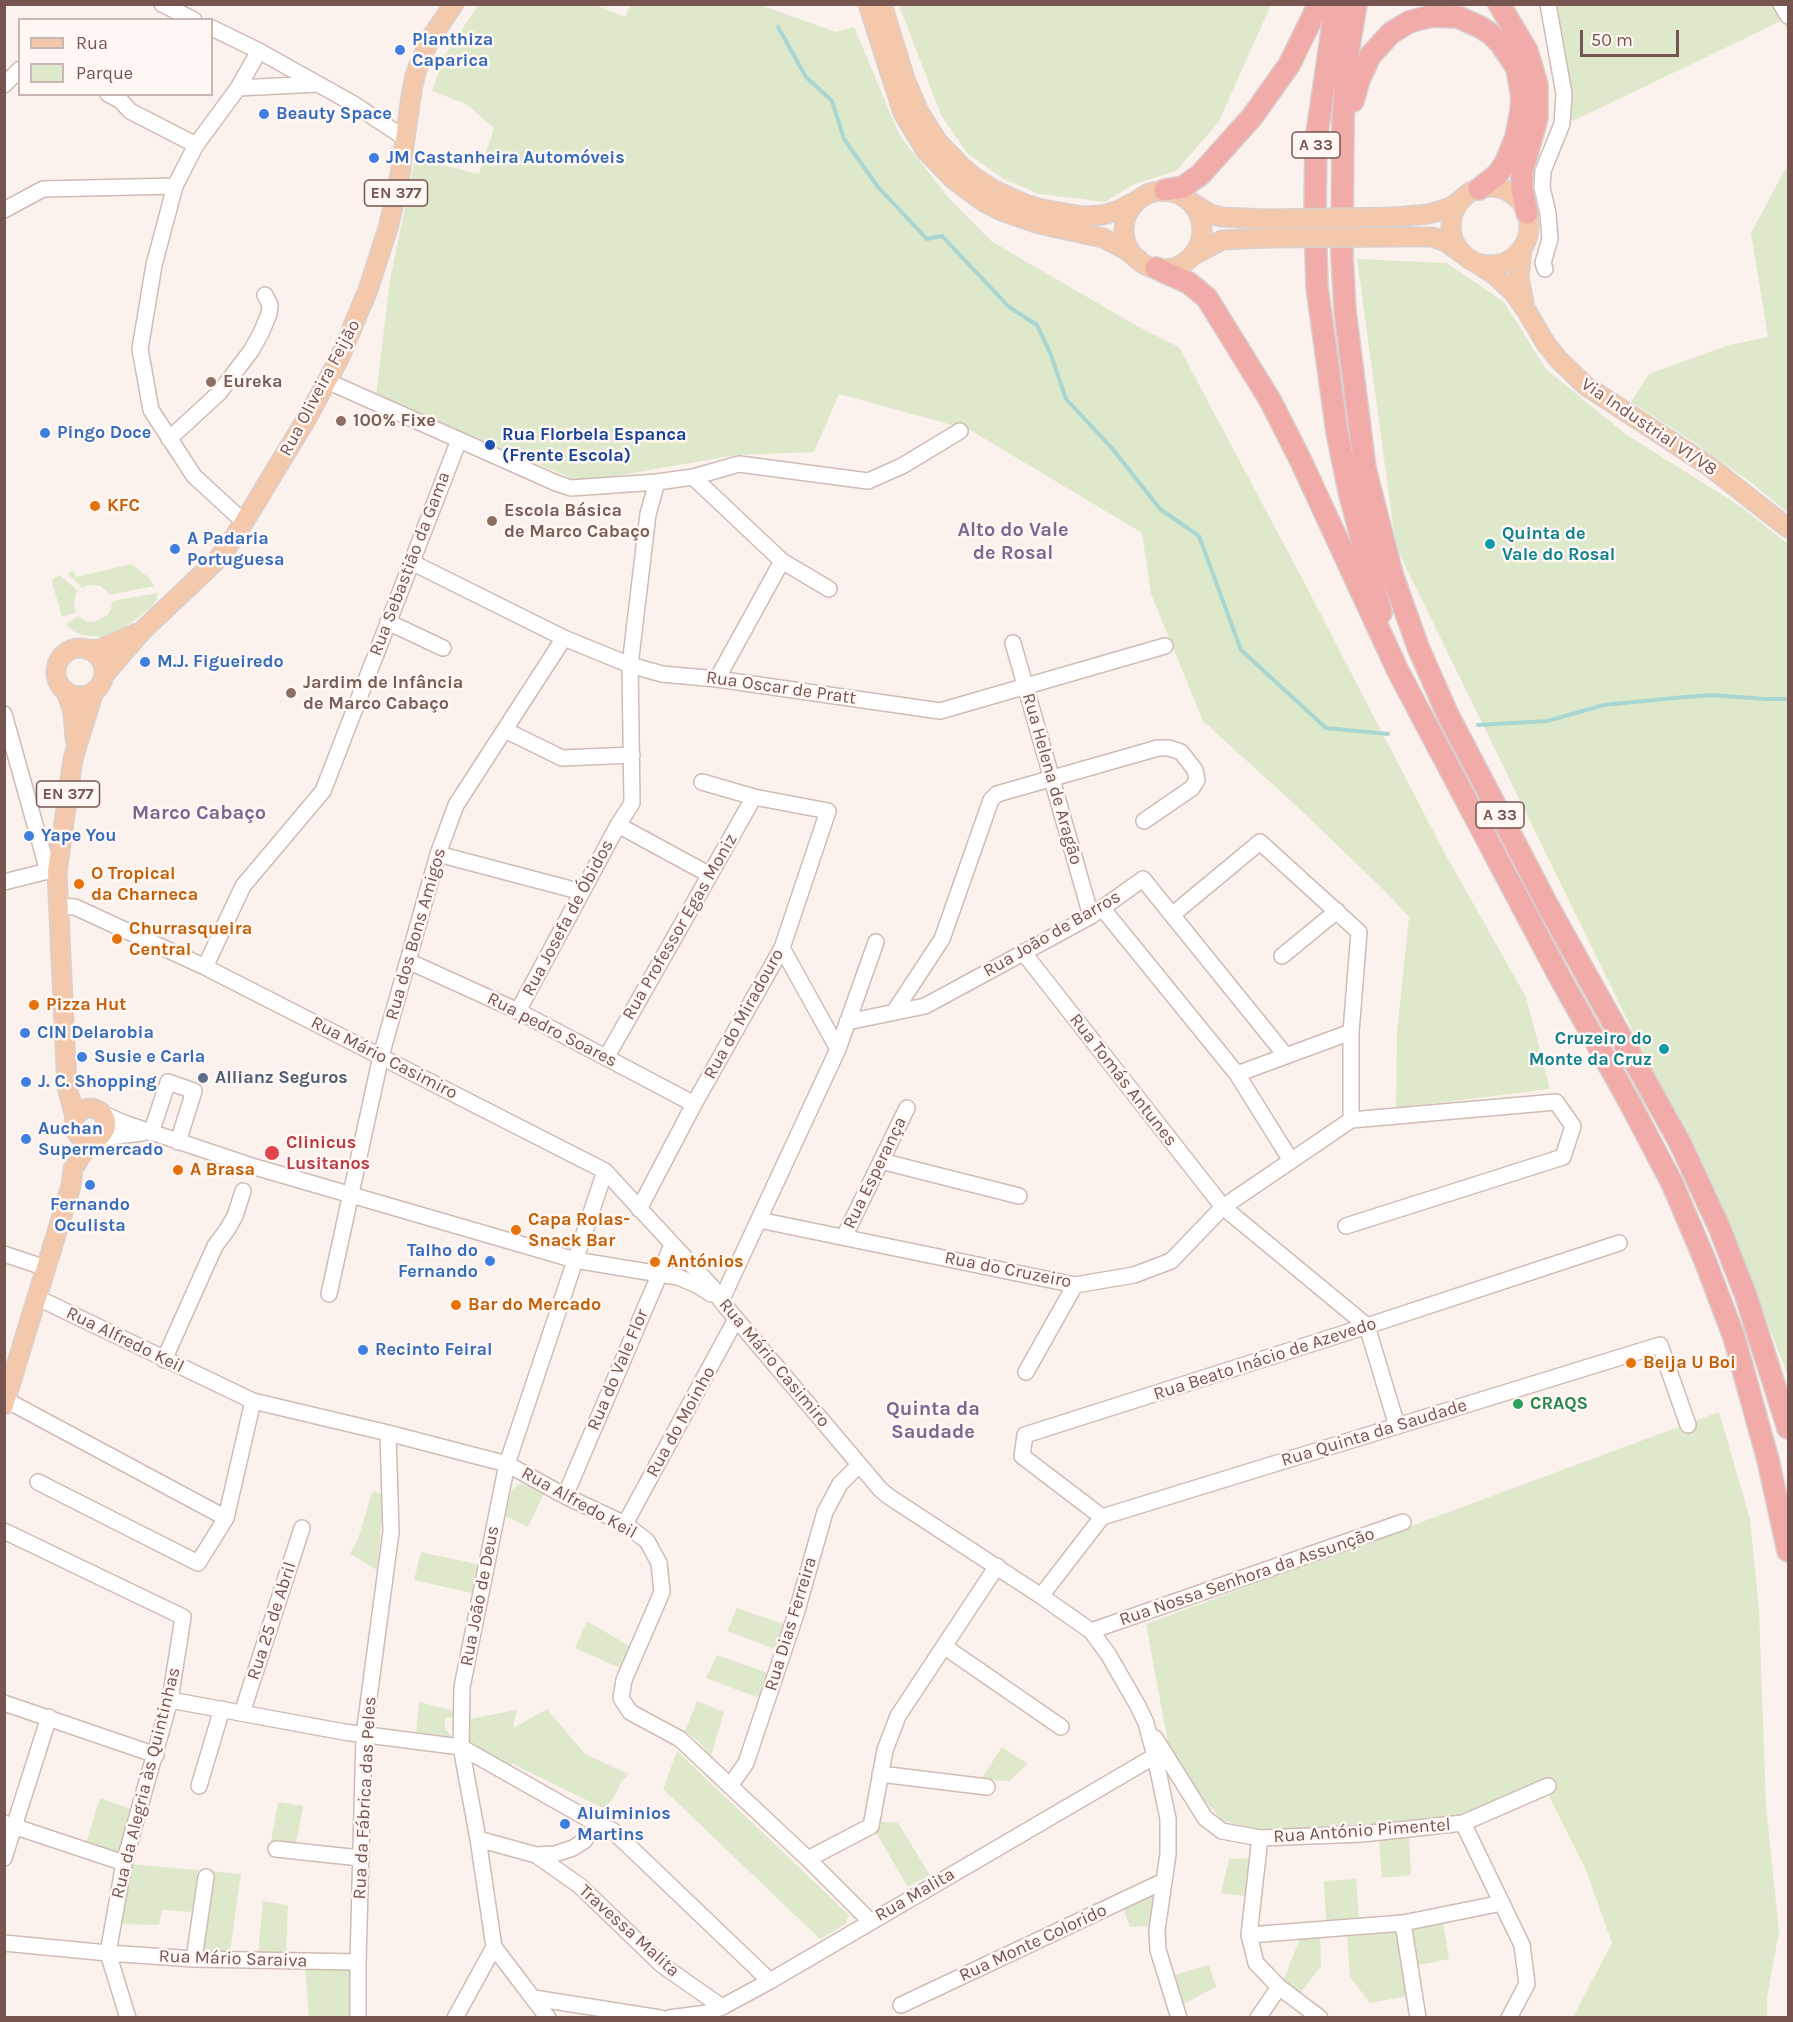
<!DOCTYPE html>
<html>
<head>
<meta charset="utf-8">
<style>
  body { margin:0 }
  #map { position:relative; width:1793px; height:2022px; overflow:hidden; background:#fcf2ed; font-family:Karla,sans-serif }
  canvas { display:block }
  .frame { position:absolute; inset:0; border:6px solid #765550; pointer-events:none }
  .legend { position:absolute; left:18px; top:18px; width:195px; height:78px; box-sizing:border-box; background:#fef7f3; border:2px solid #c8b6b2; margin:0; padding:8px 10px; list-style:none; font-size:18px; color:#765550 }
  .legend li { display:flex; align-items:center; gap:12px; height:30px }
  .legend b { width:30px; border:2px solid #c8b6b2 }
  .scale { position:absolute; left:1580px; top:30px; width:99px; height:27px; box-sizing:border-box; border:3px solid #765550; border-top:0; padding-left:8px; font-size:18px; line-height:21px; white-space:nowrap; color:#765550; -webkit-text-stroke:4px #fef7f3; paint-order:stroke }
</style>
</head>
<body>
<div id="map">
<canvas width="1793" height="2022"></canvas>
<div class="frame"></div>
<ul class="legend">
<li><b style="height:8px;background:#f4c8ab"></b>Rua</li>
<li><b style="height:16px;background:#dee9cb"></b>Parque</li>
</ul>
<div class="scale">50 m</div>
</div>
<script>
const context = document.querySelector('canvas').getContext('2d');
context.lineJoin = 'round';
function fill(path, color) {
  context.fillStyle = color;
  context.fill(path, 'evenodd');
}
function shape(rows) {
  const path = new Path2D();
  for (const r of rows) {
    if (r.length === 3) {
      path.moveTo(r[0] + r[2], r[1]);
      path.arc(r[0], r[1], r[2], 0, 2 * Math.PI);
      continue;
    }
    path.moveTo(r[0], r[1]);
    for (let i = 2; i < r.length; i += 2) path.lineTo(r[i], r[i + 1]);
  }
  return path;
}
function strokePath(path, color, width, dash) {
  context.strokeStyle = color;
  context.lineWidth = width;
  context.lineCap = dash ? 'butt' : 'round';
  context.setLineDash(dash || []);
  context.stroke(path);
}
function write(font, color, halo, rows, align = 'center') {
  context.font = font + ' Karla,sans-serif';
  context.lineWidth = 5;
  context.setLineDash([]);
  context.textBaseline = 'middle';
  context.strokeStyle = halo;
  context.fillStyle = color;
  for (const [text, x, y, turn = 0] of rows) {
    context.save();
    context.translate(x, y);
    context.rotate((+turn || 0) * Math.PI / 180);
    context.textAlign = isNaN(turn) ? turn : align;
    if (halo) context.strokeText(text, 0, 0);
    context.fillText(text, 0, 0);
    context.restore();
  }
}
fill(shape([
  [478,5,595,5,625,17,631,5,760,5,836,32,854,27,900,136,948,197,991,241,1137,326,1179,347,1304,582,1444,852,1526,997,1550,1089,1396,1108,1397,1032,1409,917,1385,891,1291,801,1203,721,1151,594,1142,533,970,430,839,394,814,452,737,455,580,482,376,395,390,280,415,158,479,174,494,128,466,104,432,91,444,57],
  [899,5,1271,5,1218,123,1176,171,1134,184,1105,202,1039,194,1002,178,967,153,941,115],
  [1551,5,1778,5,1788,16,1788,31,1786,30,1783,20,1573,121,1571,119],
  [1788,164,1788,513,1753,484,1692,441,1631,402,1649,374,1729,345,1768,337,1751,233],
  [1357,259,1447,263,1504,302,1546,369,1624,433,1740,506,1788,544,1788,1375,1733,1236,1396,547],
  [132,564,150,579,154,586,110,595,101,586,89,585,82,588,67,573,74,571,76,577],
  [60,575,78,591,75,597,74,605,76,612,62,617,52,582,54,578],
  [158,593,156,601,150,608,131,623,103,637,82,635,73,631,66,624,78,616,88,622,95,622,107,615,111,609,112,601],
  [1719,1412,1750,1519,1759,1609,1766,1806,1779,1932,1767,1998,1767,2017,1573,2017,1612,1943,1586,1870,1543,1784,1466,1819,1291,1832,1253,1829,1222,1820,1193,1787,1168,1743,1146,1624],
  [520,1483,544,1493,528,1527,505,1516,512,1490],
  [375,1491,382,1495,383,1508,377,1570,350,1554,358,1539,372,1493],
  [421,1552,481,1565,475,1594,414,1580],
  [737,1608,783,1624,775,1649,727,1631],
  [587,1621,629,1646,620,1668,575,1648],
  [717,1655,768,1673,759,1698,706,1678],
  [697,1701,724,1712,711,1756,698,1741,685,1731],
  [419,1702,455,1711,455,1716,445,1718,445,1728,454,1740,451,1751,438,1752,415,1747],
  [547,1709,585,1754,629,1774,621,1782,614,1797,605,1809,513,1764,501,1767,470,1746,469,1719,517,1710,513,1728],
  [1002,1747,1028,1764,1009,1781,981,1779],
  [677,1751,849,1915,846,1924,820,1939,663,1789],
  [100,1798,131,1809,118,1854,86,1843],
  [278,1802,303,1806,296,1844,271,1841],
  [877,1821,898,1823,930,1875,908,1887,875,1831],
  [1409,1836,1411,1875,1382,1878,1379,1837],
  [1252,1858,1247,1896,1221,1893,1229,1859],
  [130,1864,198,1870,193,1912,162,1910,159,1925,121,1924],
  [210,1871,241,1874,230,1952,199,1951],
  [1356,1879,1359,1918,1326,1920,1324,1881],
  [1153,1894,1149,1926,1130,1927,1122,1905],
  [263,1901,288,1905,286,1953,258,1952],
  [1443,1922,1449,1959,1418,1965,1412,1929],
  [1391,1930,1398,1933,1408,1996,1370,2003,1350,1977,1347,1933],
  [1320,1935,1321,1966,1300,1994,1283,1981,1301,1936],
  [1209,1965,1216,1987,1184,2004,1174,1975],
  [305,1967,350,1970,352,1972,355,2017,309,2017]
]), '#dee9cb');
strokePath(shape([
  [778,27,806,77,832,101,844,139,878,187,927,239,942,236,1009,307,1037,325,1051,355,1066,399,1111,447,1160,509,1199,536,1241,650,1326,728,1388,734],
  [1478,725,1547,721,1604,705,1674,698,1711,695,1765,699,1788,699]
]), '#a9d6d2', 4);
const minor = shape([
  [162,4,194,20],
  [1781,4,1788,16],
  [212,28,259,51,352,103,405,138],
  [4,85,20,69],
  [238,88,317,84],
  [108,94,121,101,130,111,196,145],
  [4,210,43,189,175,186],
  [1545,269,1543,263,1550,239,1548,214,1542,187,1543,171,1562,124,1564,94,1548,4],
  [327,381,556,483,571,488,657,482,693,477,739,464,868,481,902,466,960,431],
  [169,439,219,393,251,351,261,333,269,314,270,305,265,295],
  [693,477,782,561,829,589],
  [244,522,194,476,151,410,140,349,154,265,175,186,196,145,238,88,259,51],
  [411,562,564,638,630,665,662,674,717,679,940,711,1165,646],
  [388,622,443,648],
  [1013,643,1091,916],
  [717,679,782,561],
  [4,714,48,871],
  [505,730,562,758,632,755],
  [618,825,710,875],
  [438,854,582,892],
  [4,882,48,871,57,872],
  [59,906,75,907,205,967,605,1171,713,1288,721,1301,880,1489,888,1496,1041,1596,1091,1631,1108,1654,1138,1706,1146,1723,1155,1756,1168,1819,1168,1854,1157,1930,1158,1950,1179,2018],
  [1102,908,1237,1074,1290,1159],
  [1172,915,1260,842,1359,932,1351,1032,1351,1120],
  [782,948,838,1049],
  [1023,952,1223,1207,1367,1326,1397,1426],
  [1282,956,1337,911],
  [408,961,518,1011,694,1104],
  [205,967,243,886,323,791,459,440],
  [518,1011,618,825,632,803,630,665,648,514,657,482],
  [894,1012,942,939,991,800,997,794,1158,748,1169,748,1181,752,1195,770,1197,780,1192,788,1144,821],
  [847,1022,925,1006,1091,916,1143,879,1286,1056],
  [606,1058,754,797],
  [1237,1074,1351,1032],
  [103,1114,124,1123,255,1167,575,1260,678,1277,697,1285,711,1294],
  [151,1133,168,1082,194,1091,178,1142],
  [100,1138,142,1133],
  [881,1161,1019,1196],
  [639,1209,694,1104,782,948,828,811,754,797,702,782],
  [759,1220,1075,1285,1134,1275,1171,1261,1223,1207,1351,1120,1556,1102,1573,1126,1563,1157,1346,1226],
  [844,1237,907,1108],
  [4,1254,46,1268],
  [329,1294,381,1056,438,854,456,805,564,638],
  [38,1298,253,1401,388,1433,507,1464,565,1496,625,1524,647,1541,659,1563,662,1592,624,1680,621,1698,630,1712,680,1739,808,1859,870,1921],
  [721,1301,838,1049,876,942],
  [164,1360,215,1246,227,1230,235,1216,243,1191],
  [1026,1372,1075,1285],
  [6,1400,226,1518,253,1401],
  [38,1482,198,1563,226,1518],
  [565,1496,672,1245],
  [1102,1517,1022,1456,1025,1435,1367,1326,1619,1243],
  [625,1524,736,1319],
  [4,1531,183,1617,170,1700,124,1863,108,1953,128,2018],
  [1041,1596,1102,1517,1660,1345,1688,1425],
  [1091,1631,1403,1522],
  [945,1647,1061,1727],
  [170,1700,344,1732,461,1747,597,1824,612,1830,770,1981],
  [4,1703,156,1755],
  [242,1713,302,1528],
  [1155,1738,1205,1818,1222,1831,1260,1838,1362,1834,1463,1823,1548,1786],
  [880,1774,987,1787],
  [199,1786,222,1709],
  [730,1786,746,1763,796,1614,825,1512,840,1484,859,1465],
  [4,1823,124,1863],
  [1463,1823,1522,1945,1527,1984,1509,2018],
  [1260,1838,1249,1935,1256,1963,1279,1987,1320,2018],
  [478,1839,536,1855,555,1854,573,1848,584,1841,597,1824],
  [276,1849,360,1858],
  [536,1855,580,1886,662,1965,722,2007],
  [4,1858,49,1717],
  [808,1859,871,1826,885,1750,898,1716,997,1566],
  [1403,1923,1418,2018],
  [1249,1935,1403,1923,1502,1903],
  [4,1943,108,1953,194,1959,358,1962],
  [194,1959,206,1877],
  [534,1998,660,2018],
  [901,2005,1164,1881],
  [358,2018,358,1962,364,1735,391,1532,388,1433],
  [455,2018,494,1947],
  [548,2018,494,1947,478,1839,461,1747,462,1687,507,1464,605,1171],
  [669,2018,707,2013,722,2007,770,1981,1155,1756],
  [1258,2018,1279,1987]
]);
const major = shape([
  [868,4,903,113,926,151,953,179,984,202,1002,211,1039,224,1103,238,1126,250,1140,261],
  [882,4,905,79,919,112,938,142,963,168,977,179,992,189,1025,204,1042,209,1083,216,1103,215,1119,210,1136,201],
  [1490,226,39],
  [1163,230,39],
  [1191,202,1210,214,1222,217,1266,219],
  [1395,217,1429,214,1451,207,1462,199],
  [1395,237,1432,237,1446,242,1461,253],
  [1522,250,1519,277,1524,303],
  [1194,255,1222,240,1267,238],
  [1478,264,1496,276,1513,292,1526,310,1546,344,1559,360,1586,386,1709,466,1788,528],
  [80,672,24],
  [88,650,100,649,136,633],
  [104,675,143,630,215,562,228,546,244,522,307,418,339,359,368,290,389,225,400,174,412,90,416,72,430,39,454,4],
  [66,691,73,712,75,739],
  [90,1124,16],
  [75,1117,67,1087,57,872,73,759,94,691],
  [4,1405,71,1186,73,1169,85,1150,95,1140]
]);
const highway = shape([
  [1336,4,1316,140,1315,215,1317,287,1337,432,1349,491,1381,613],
  [1356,4,1348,52,1343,120,1342,256,1345,311,1365,468,1392,574,1418,647,1447,713,1549,908,1680,1143,1719,1227,1746,1296,1788,1428],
  [1499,4,1527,51,1537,85,1537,118,1522,172,1522,189,1527,213],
  [1353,101,1359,80,1370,56,1391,33,1409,22,1431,16,1458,17,1480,27,1491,34,1501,44,1517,68,1522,97,1521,111,1516,137,1506,162,1497,175,1479,189],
  [1165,190,1183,187,1200,175,1252,117,1289,65,1319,4],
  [1156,268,1189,283,1207,298,1270,400,1300,459,1398,671,1558,974,1630,1103,1672,1183,1704,1258,1734,1337,1768,1460,1788,1551]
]);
strokePath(minor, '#d0bbb5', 18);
strokePath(major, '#d9cfce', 21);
strokePath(highway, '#d9cfce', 24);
strokePath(minor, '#fff', 15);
strokePath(major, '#f4c8ab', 18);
strokePath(highway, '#f1aba9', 21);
const majorBridge = shape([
  [1266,219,1395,217],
  [1267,238,1395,237]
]);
strokePath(majorBridge, '#d9cfce', 21, []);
strokePath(majorBridge, '#f4c8ab', 18);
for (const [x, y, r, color] of [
  [400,50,6,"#3f7fe0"],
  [264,114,6,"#3f7fe0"],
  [374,158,6,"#3f7fe0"],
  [211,382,6,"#8d6e63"],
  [341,421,6,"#8d6e63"],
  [45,433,6,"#3f7fe0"],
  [490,445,6,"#1a4fb4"],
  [95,506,6,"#e8710a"],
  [492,521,6,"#8d6e63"],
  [1490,544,6,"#0f9aa8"],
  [175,549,6,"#3f7fe0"],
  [145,662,6,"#3f7fe0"],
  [291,693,6,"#8d6e63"],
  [29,836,6,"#3f7fe0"],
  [79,884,6,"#e8710a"],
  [117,939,6,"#e8710a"],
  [34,1005,6,"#e8710a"],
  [25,1033,6,"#3f7fe0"],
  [1664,1049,6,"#0f9aa8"],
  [82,1057,6,"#3f7fe0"],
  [203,1078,6,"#5c6f8a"],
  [26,1082,6,"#3f7fe0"],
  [26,1139,6,"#3f7fe0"],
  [272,1153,8,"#e0444e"],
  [178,1170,6,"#e8710a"],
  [90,1185,6,"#3f7fe0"],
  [516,1230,6,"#e8710a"],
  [490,1261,6,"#3f7fe0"],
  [655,1262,6,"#e8710a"],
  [456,1305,6,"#e8710a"],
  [363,1350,6,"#3f7fe0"],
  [1631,1363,6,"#e8710a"],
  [1518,1404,6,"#2e9e5b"],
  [565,1824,6,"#3f7fe0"]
]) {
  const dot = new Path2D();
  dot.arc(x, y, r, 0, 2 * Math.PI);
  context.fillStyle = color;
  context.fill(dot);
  strokePath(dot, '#fef7f3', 2);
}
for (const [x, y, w] of [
  [1316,145,48],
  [396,193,63],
  [68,794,63],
  [1500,815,48]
]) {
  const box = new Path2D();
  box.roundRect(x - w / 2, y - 13, w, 26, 4.5);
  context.fillStyle = '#fef7f3';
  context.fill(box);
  strokePath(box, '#765550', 1.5);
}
write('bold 16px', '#765550', null, [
  ["A 33",1316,145],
  ["EN 377",396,193],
  ["EN 377",68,794],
  ["A 33",1500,815]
]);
write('bold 18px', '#366cbe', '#fef7f3', [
  ["Planthiza",412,40],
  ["Caparica",412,61],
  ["Beauty Space",276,114],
  ["JM Castanheira Automóveis",386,158],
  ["Pingo Doce",57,433],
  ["A Padaria",187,539],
  ["Portuguesa",187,560],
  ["M.J. Figueiredo",157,662],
  ["Yape You",41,836],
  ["CIN Delarobia",37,1033],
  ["Susie e Carla",94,1057],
  ["J. C. Shopping",38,1082],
  ["Auchan",38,1129],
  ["Supermercado",38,1150],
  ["Fernando",90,1205,"center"],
  ["Oculista",90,1226,"center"],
  ["Talho do",478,1251,"right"],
  ["Fernando",478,1272,"right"],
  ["Recinto Feiral",375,1350],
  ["Aluiminios",577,1814],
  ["Martins",577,1835]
], 'left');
write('bold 18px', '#785e54', '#fef7f3', [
  ["Eureka",223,382],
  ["100% Fixe",353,421],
  ["Escola Básica",504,511],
  ["de Marco Cabaço",504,532],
  ["Jardim de Infância",303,683],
  ["de Marco Cabaço",303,704]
], 'left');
write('18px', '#765550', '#fef7f3', [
  ["Rua Oliveira Feijão",320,388,-62],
  ["Via Industrial V1/V8",1649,427,34],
  ["Rua Sebastião da Gama",410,564,-69],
  ["Rua Oscar de Pratt",781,688,8],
  ["Rua Helena de Aragão",1052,779,74],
  ["Rua Josefa de Óbidos",568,918,-62],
  ["Rua Professor Egas Moniz",680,927,-60],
  ["Rua dos Bons Amigos",416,934,-74],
  ["Rua João de Barros",1052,934,-30],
  ["Rua do Miradouro",744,1014,-61],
  ["Rua pedro Soares",552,1030,27],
  ["Rua Mário Casimiro",384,1058,27],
  ["Rua Tomás Antunes",1123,1080,52],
  ["Rua Esperança",875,1173,-64],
  ["Rua do Cruzeiro",1008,1270,11],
  ["Rua Alfredo Keil",125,1340,26],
  ["Rua Beato Inácio de Azevedo",1265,1359,-18],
  ["Rua Mário Casimiro",774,1363,50],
  ["Rua do Vale Flor",618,1370,-67],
  ["Rua do Moinho",681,1422,-61],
  ["Rua Quinta da Saudade",1374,1433,-17],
  ["Rua Alfredo Keil",579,1503,29],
  ["Rua Nossa Senhora da Assunção",1247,1577,-19],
  ["Rua João de Deus",480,1596,-79],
  ["Rua 25 de Abril",272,1621,-72],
  ["Rua Dias Ferreira",791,1624,-73],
  ["Rua da Alegria às Quintinhas",146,1783,-76],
  ["Rua da Fábrica das Peles",365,1798,-87],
  ["Rua António Pimentel",1362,1831,-4],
  ["Rua Malita",915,1895,-30],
  ["Travessa Malita",629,1931,42],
  ["Rua Monte Colorido",1033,1943,-25],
  ["Rua Mário Saraiva",233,1959,2]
]);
write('bold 18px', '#164399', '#fef7f3', [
  ["Rua Florbela Espanca",502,435],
  ["(Frente Escola)",502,456]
], 'left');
write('bold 18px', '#c56008', '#fef7f3', [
  ["KFC",107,506],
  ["O Tropical",91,874],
  ["da Charneca",91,895],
  ["Churrasqueira",129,929],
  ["Central",129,950],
  ["Pizza Hut",46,1005],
  ["A Brasa",190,1170],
  ["Capa Rolas-",528,1220],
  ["Snack Bar",528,1241],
  ["Antónios",667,1262],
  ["Bar do Mercado",468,1305],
  ["Beija U Boi",1643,1363]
], 'left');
write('bold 18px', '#0d838f', '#fef7f3', [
  ["Quinta de",1502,534],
  ["Vale do Rosal",1502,555],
  ["Cruzeiro do",1652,1039,"right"],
  ["Monte da Cruz",1652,1060,"right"]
], 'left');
write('bold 18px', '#4e5e75', '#fef7f3', [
  ["Allianz Seguros",215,1078]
], 'left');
write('bold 18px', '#be3a42', '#fef7f3', [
  ["Clinicus",286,1143],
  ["Lusitanos",286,1164]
], 'left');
write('bold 18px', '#27864d', '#fef7f3', [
  ["CRAQS",1530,1404]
], 'left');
write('bold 20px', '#7a6891', '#fef7f3', [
  ["Alto do Vale",1013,530],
  ["de Rosal",1013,553],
  ["Marco Cabaço",199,813],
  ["Quinta da",933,1409],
  ["Saudade",933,1432]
]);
</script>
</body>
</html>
